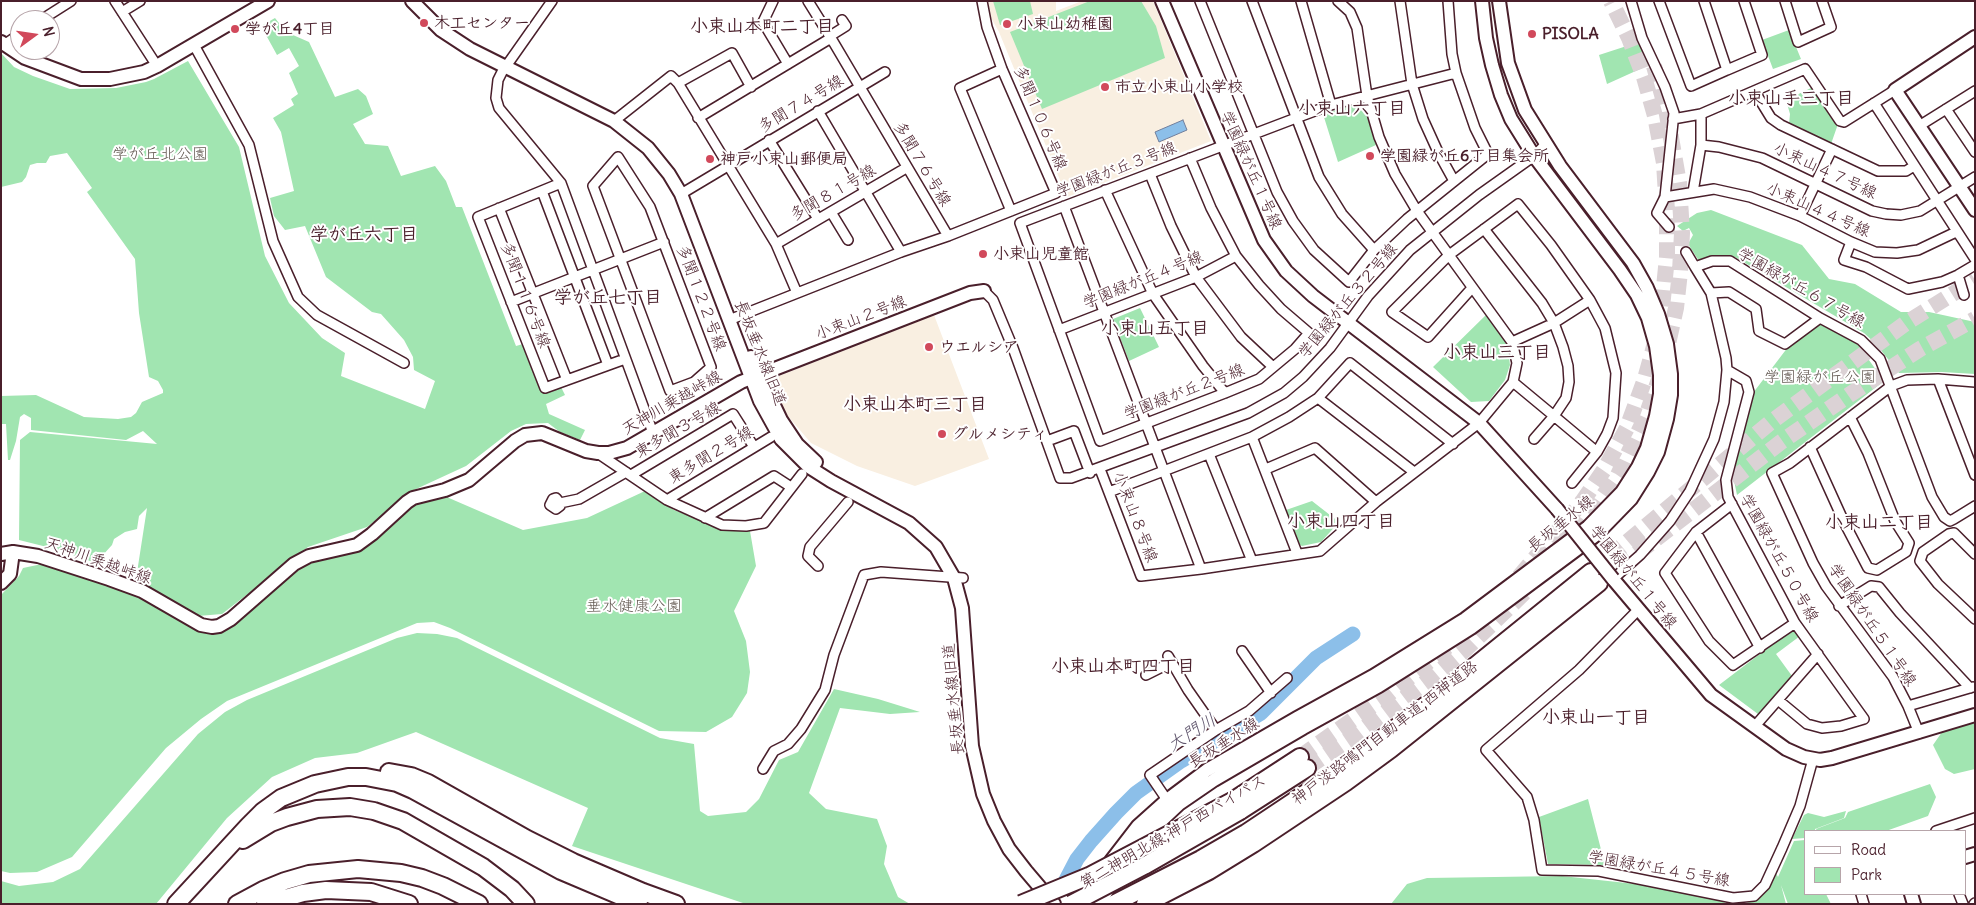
<!DOCTYPE html>
<html>
<head>
<meta charset="utf-8">
<style>
  body { margin:0 }
  #map { position:relative; width:1976px; height:905px; overflow:hidden; background:#fff; font-family:Delius,sans-serif }
  canvas { display:block }
  .frame { position:absolute; inset:0; border:2px solid #4a1f2b; pointer-events:none }
  .legend { position:absolute; left:1804px; top:830px; width:162px; height:65px; box-sizing:border-box; background:#fff; border:1px solid #b7a5aa; margin:0; padding:6px 9px; list-style:none; font-size:15px; color:#4a1f2b }
  .legend li { display:flex; align-items:center; gap:10px; height:25px }
  .legend b { width:25px; border:1px solid #b7a5aa }
  .north { position:absolute; left:10px; top:10px; width:50px; height:50px; box-sizing:border-box; background:#fff; border:1px solid #b7a5aa; border-radius:50%; rotate:76deg; font-size:14px; font-weight:700; line-height:20px; text-align:center; color:#4a1f2b }
  .north::after { content:''; display:block; margin:auto; width:18px; height:22px; background:#d1495b; clip-path:polygon(50% 0,100% 100%,50% 72%,0 100%) }
</style>
</head>
<body>
<div id="map">
<canvas width="1976" height="905"></canvas>
<div class="frame"></div>
<ul class="legend">
<li><b style="height:6px;background:#fff"></b>Road</li>
<li><b style="height:14px;background:#a1e5b1"></b>Park</li>
</ul>
<div class="north">N</div>
</div>
<script>
const context = document.querySelector('canvas').getContext('2d');
context.lineJoin = 'round';
function fill(path, color) {
  context.fillStyle = color;
  context.fill(path, 'evenodd');
}
function shape(rows) {
  const path = new Path2D();
  for (const r of rows) {
    path.moveTo(r[0], r[1]);
    for (let i = 2; i < r.length; i += 2) path.lineTo(r[i], r[i + 1]);
  }
  return path;
}
function strokePath(path, color, width, dash) {
  context.strokeStyle = color;
  context.lineWidth = width;
  context.lineCap = dash ? 'butt' : 'round';
  context.setLineDash(dash || []);
  context.stroke(path);
}
function write(font, color, halo, rows, align = 'center') {
  context.font = font + ' Delius,"Klee One",sans-serif';
  context.lineWidth = 4;
  context.setLineDash([]);
  context.textBaseline = 'middle';
  context.strokeStyle = halo;
  context.fillStyle = color;
  for (const [text, x, y, turn = 0] of rows) {
    context.save();
    context.translate(x, y);
    context.rotate((+turn || 0) * Math.PI / 180);
    context.textAlign = isNaN(turn) ? turn : align;
    if (halo) context.strokeText(text, 0, 0);
    context.fillText(text, 0, 0);
    context.restore();
  }
}
fill(shape([
  [988,1,1056,1,1056,11,1082,1,1153,1,1211,141,1067,197,999,32,990,16],
  [934,315,989,459,915,486,857,466,811,443,787,415,775,387,779,376]
]), '#f9efe1');
fill(shape([
  [993,1,1030,1,1033,14,1000,25],
  [1090,1,1141,1,1156,26,1165,58,1042,109,1010,32],
  [275,18,286,32,309,42,335,97,358,89,366,96,373,114,353,124,365,144,388,146,401,176,435,166,446,181,456,207,462,207,516,346,523,344,543,393,561,387,565,395,546,404,549,414,585,430,580,440,560,432,548,423,526,424,511,431,466,466,414,490,367,527,308,547,222,614,198,616,136,579,147,508,139,516,137,529,125,532,114,539,112,545,102,556,93,562,55,549,19,540,20,440,30,432,157,444,143,431,126,440,31,430,31,418,24,414,20,417,16,441,10,460,8,460,6,424,1,424,1,396,36,395,84,417,118,419,131,417,136,413,142,402,163,393,163,390,158,381,149,377,139,313,135,259,87,192,92,188,67,153,50,156,46,163,37,163,30,165,26,177,22,182,1,187,1,53,14,67,33,76,70,89,116,88,146,82,154,79,188,61,239,147,265,256,289,303,322,338,345,353,341,376,425,409,435,381,414,370,413,357,404,340,381,314,372,312,326,277,305,226,285,230,274,216,270,198,294,191,281,132,273,118,294,105,291,99,298,94,289,73,299,66,289,48,277,55,261,26],
  [1789,30,1801,59,1773,69,1762,40],
  [1639,42,1649,65,1607,84,1599,55],
  [1811,88,1838,124,1831,144,1789,124,1790,114,1786,100],
  [1359,103,1367,107,1376,145,1338,162,1323,114],
  [1711,210,1802,245,1829,279,1855,284,1901,312,1929,312,1975,322,1975,374,1942,372,1899,373,1876,344,1864,333,1735,257,1713,256,1699,261,1688,244,1693,235,1689,228,1683,231,1677,226,1697,213],
  [1140,308,1159,347,1129,361,1113,319],
  [1487,314,1504,338,1508,349,1510,365,1505,380,1489,401,1471,402,1433,367],
  [1821,322,1856,342,1884,381,1737,495,1733,476,1753,393,1788,347],
  [645,491,674,510,720,528,750,531,756,566,734,611,746,641,750,672,747,693,732,717,706,732,659,731,450,628,434,622,417,623,227,701,201,719,166,748,72,857,37,872,10,873,1,871,1,595,19,576,23,568,42,564,103,582,143,598,202,632,219,631,293,570,310,561,360,549,407,506,442,495,523,530,587,518],
  [1312,501,1339,522,1321,542,1302,546,1298,544,1286,510],
  [1794,628,1800,636,1776,654,1792,676,1761,713,1758,714,1719,685],
  [417,633,437,634,457,638,660,738,694,744,700,811,708,816,746,812,759,799,779,760,798,752,834,689,878,699,920,712,890,714,840,708,809,793,826,809,877,819,887,846,884,864,898,897,910,904,746,904,572,846,588,808,416,732,357,753,315,758,272,777,227,818,156,904,1,904,1,881,19,886,53,882,80,869,198,734,225,712,247,700,397,638],
  [1975,721,1975,769,1954,774,1945,769,1933,745,1942,732],
  [1930,784,1936,797,1928,816,1886,831,1817,831,1816,829,1845,818,1848,812],
  [1588,799,1605,865,1548,864,1539,817],
  [1846,811,1844,818,1815,829,1815,831,1805,831,1805,838,1792,839,1804,815,1808,813,1824,817],
  [1805,840,1805,894,1826,894,1831,904,1788,904,1781,885,1786,904,1742,904,1753,901,1764,893,1771,884,1776,873,1778,877,1794,841],
  [1562,876,1663,887,1694,893,1730,904,1391,904,1407,884,1427,878]
]), '#a1e5b1');
const water = shape([
  [1183,120,1187,130,1159,142,1155,132,1183,120]
]);
fill(water, '#8cbfe9');
strokePath(water, '#727f9d', 1);
strokePath(shape([
  [1066,880,1077,859,1091,841,1116,813,1136,793,1181,761,1261,713,1316,658,1353,634]
]), '#8cbfe9', 15);
strokePath(shape([
  [1576,534,1618,475,1646,416,1662,371,1676,308,1680,272,1682,233,1679,183,1666,109,1654,66],
  [1591,572,1771,422,1906,323,1975,280],
  [1519,577,1582,502,1604,470,1627,428,1645,379,1658,332,1663,298,1667,257,1667,211,1664,163,1655,116,1644,77,1629,38,1611,1],
  [1599,583,1781,442,1849,395,1920,349,1975,319],
  [1300,757,1389,694,1448,646],
  [1307,768,1354,736,1435,675,1466,649,1525,592]
]), '#dbd2d5', 16, [16, 8]);
const street = shape([
  [115,1,157,66],
  [552,1,502,72,498,80,496,98,499,108,561,183,653,433],
  [773,1,763,22,788,64],
  [808,1,831,38],
  [1200,1,1277,192,1293,221,1314,250,1349,282,1374,250,1407,219,1488,154,1475,128,1456,73,1452,54,1448,1],
  [1252,1,1319,177,1342,214,1374,250],
  [1301,1,1331,105],
  [1400,1,1412,84,1423,119,1438,152,1454,181],
  [1631,1,1642,38,1665,87,1674,113,1665,197,1657,213,1669,227],
  [1659,1,1691,86,1727,70],
  [1704,1,1727,70,1762,55,1744,1],
  [1785,1,1798,42,1831,27,1822,1],
  [122,12,140,1],
  [41,20,71,1],
  [830,36,846,26,842,20],
  [4,45,20,34],
  [194,45,249,145,273,241,298,297,317,315,404,363],
  [1002,69,960,88,1011,211],
  [678,83,732,53,751,87],
  [1755,92,1771,118,1781,125,1878,171,1906,171,1914,166],
  [1874,103,1975,259],
  [1946,109,1975,152],
  [818,111,901,252],
  [698,118,831,38,948,236,901,252,729,320],
  [1673,119,1701,114,1805,69,1840,121,1844,122,1895,90],
  [614,121,671,76,678,83,776,244,797,293],
  [1919,126,1975,91],
  [769,140,818,219],
  [1701,145,1719,147,1762,158,1872,211,1886,214,1901,215,1920,211,1975,177],
  [618,157,650,207,711,367,694,382,670,391,593,186,618,157],
  [1190,158,1211,208,1236,256,1259,285,1281,309,1309,333,1295,349,1259,379,1225,393,1100,441,1020,223,1296,118,1331,105,1456,73],
  [1150,174,1171,226,1196,277,1241,337,1273,367],
  [561,183,478,217,545,388,625,359],
  [1105,190,1153,294,1203,366,1225,393],
  [542,191,608,365],
  [1693,192,1701,145,1701,114],
  [681,194,885,72],
  [1665,197,1714,189,1750,197,1800,216,1851,242,1875,252,1897,253,1918,250,1956,232],
  [1064,206,1201,569,1320,551,1376,502,1479,423,1513,382,1517,363,1512,342,1417,211,1395,174,1379,137,1367,96,1357,28,1350,12,1338,1],
  [499,208,567,380],
  [831,212,848,240],
  [1800,216,1832,149],
  [1484,229,1542,303,1554,323,1563,347,1568,366,1569,382,1566,398,1554,416,1513,382],
  [948,236,1056,193,1002,69,987,27,982,1],
  [1851,242,1844,260,1866,267,1908,289,1942,282,1958,275,1975,265],
  [776,244,906,168],
  [1686,252,1695,267],
  [1958,275,1964,295],
  [1472,288,1428,337,1392,312,1449,255,1518,204,1551,245,1590,300,1554,323,1512,342],
  [984,291,993,300,1013,348,1060,478,1071,478,1248,413,1284,393,1303,377,1330,348,1368,296,1410,250,1479,195,1534,156,1546,144],
  [1711,293,1729,292,1756,309,1759,331,1785,344,1820,318],
  [511,302,664,242],
  [1059,330,1196,277,1236,256],
  [1727,370,1746,381,1749,392,1726,480,1728,497,1795,623,1864,719,1841,726,1822,728,1807,724,1778,700],
  [1938,379,1975,475],
  [1318,398,1414,472],
  [1252,437,1297,553],
  [1534,439,1554,416,1597,452,1607,434,1613,418,1616,373,1605,328,1590,300],
  [1047,441,1074,431,1090,473],
  [1810,447,1844,522,1868,568,1877,570,1906,552,1909,543,1895,521,1868,453,1850,417],
  [599,454,667,500,722,525,746,526,764,523,802,474],
  [1209,454,1252,561],
  [1100,469,1141,576,1201,569],
  [1266,469,1315,448,1376,502],
  [631,475,733,414,754,447],
  [1572,483,1597,452],
  [1109,492,1252,437,1289,417,1318,398,1350,363,1453,444],
  [667,500,771,437],
  [560,503,556,498,553,499,550,505,556,509,560,506,560,503,579,499,626,472],
  [1732,504,1696,532,1665,573,1709,641,1733,665,1795,623],
  [705,518,774,476,791,487],
  [1696,532,1760,648],
  [1975,554,1954,533,1949,534,1923,552,1920,561,1938,584,1975,619],
  [818,566,808,556,810,547,848,502],
  [1613,579,1640,555,1670,521,1690,491,1714,439,1724,402,1727,370,1726,358,1711,293,1695,267,1712,261,1730,261,1820,318,1861,340,1880,359,1932,497,1944,517,1950,521,1954,519,1975,506],
  [1839,606,1871,586,1879,587,1900,613,1970,688],
  [1638,610,1579,670,1486,750,1527,797,1534,820,1542,870,1599,871,1733,898,1754,896,1765,885,1782,848,1800,806,1813,759],
  [1242,651,1271,693],
  [1168,656,1188,690,1216,730],
  [1146,675,1172,662],
  [1908,706,1973,687],
  [1755,726,1818,654],
  [1919,733,1908,706,1893,677,1826,586,1813,563,1772,473,1790,463,1891,386,1907,380,1938,379,1975,382],
  [763,769,774,751,788,744,801,729,825,690,834,655,864,575,881,572,963,578],
  [1167,800,1150,775,1216,730,1249,711,1287,678],
  [1936,831,1975,818],
  [1861,894,1864,904],
  [1959,894,1963,904],
  [1974,904,1975,903]
]);
const secondary = shape([
  [412,1,441,30,470,49,614,121,648,148,669,174,681,194,760,401,781,439,809,467,831,481,909,523,936,547,954,578,962,608,972,746,983,794,994,821,1009,849,1026,871,1054,904],
  [1162,1,1264,240,1286,271,1313,296,1479,423,1557,509],
  [1975,37,1895,90,1975,210],
  [1,42,25,58,81,79,110,79,144,72,157,66,268,1],
  [751,357,781,420,797,444,816,462],
  [1,554,13,552,38,556,109,579,142,591,201,625,212,627,219,626,231,619,294,564,309,556,357,545,372,534,407,502,413,498,445,490,469,480,515,441,525,435,542,433,586,451,598,453,609,453,627,448,741,382,970,293,984,291],
  [1613,579,1711,695,1786,749,1804,757,1820,760,1832,758,1975,715],
  [1,583,10,574,13,552],
  [1134,851,1147,834,1179,804,1214,780,1303,728,1379,686,1471,628,1596,535,1631,499,1648,472,1658,452,1667,419,1671,395,1671,374,1667,344,1658,314,1647,288,1633,263,1560,166,1525,110,1508,63,1499,1],
  [1965,857,1975,854],
  [1911,894,1914,904],
  [1091,895,1111,861,1138,826,1167,800,1207,770,1297,718,1373,676,1465,619,1588,527,1622,492,1638,467,1647,448,1656,416,1660,394,1660,375,1656,346,1648,318,1637,295,1620,270,1534,156,1511,119,1501,95,1492,65,1486,38,1482,1],
  [1099,904,1111,884]
]);
const highway = shape([
  [389,772,411,776,428,783,527,839,573,862,643,892,676,904],
  [1234,800,1300,757],
  [1240,811,1307,768],
  [243,840,271,823,287,817,317,809,350,807,374,811,403,821,483,867,512,889,526,904],
  [176,904,248,826,263,811,281,798,315,784,348,777,366,777,397,783,413,790,561,871,639,904],
  [237,904,263,890,285,881,309,874,358,869,401,873,422,878,443,886,479,904],
  [265,904,303,893,326,890,371,892,409,904],
  [1113,904,1201,859,1246,833,1339,771,1434,699,1591,572],
  [1145,904,1209,871,1253,844,1346,782,1391,749,1599,583]
]);
strokePath(street, '#4a1f2b', 12);
strokePath(secondary, '#4a1f2b', 16);
strokePath(highway, '#4a1f2b', 20);
strokePath(street, '#fff', 9);
strokePath(secondary, '#fff', 12);
strokePath(highway, '#fff', 16);
const secondaryBridge = shape([
  [1557,509,1613,579]
]);
const highwayBridge = shape([
  [1021,904,1089,876,1234,800],
  [1071,904,1144,866,1240,811]
]);
strokePath(secondaryBridge, '#4a1f2b', 16, []);
strokePath(highwayBridge, '#4a1f2b', 20, []);
strokePath(secondaryBridge, '#fff', 12);
strokePath(highwayBridge, '#fff', 16);
for (const [x, y, r, color] of [
  [424,23,5,"#d1495b"],
  [1007,24,5,"#d1495b"],
  [235,29,5,"#d1495b"],
  [1532,34,5,"#d1495b"],
  [1105,87,5,"#d1495b"],
  [1370,156,5,"#d1495b"],
  [710,159,5,"#d1495b"],
  [983,254,5,"#d1495b"],
  [929,347,5,"#d1495b"],
  [942,434,5,"#d1495b"]
]) {
  const dot = new Path2D();
  dot.arc(x, y, r, 0, 2 * Math.PI);
  context.fillStyle = color;
  context.fill(dot);
  strokePath(dot, '#fff', 2);
}
write('bold 16px', '#4a1f2b', '#fff', [
  ["木工センター",434,23],
  ["小束山幼稚園",1017,24],
  ["学が丘4丁目",245,29],
  ["PISOLA",1542,34],
  ["市立小束山小学校",1115,87],
  ["学園緑が丘6丁目集会所",1380,156],
  ["神戸小束山郵便局",720,159],
  ["小束山児童館",993,254],
  ["ウエルシア",939,347],
  ["グルメシティ",952,434]
], 'left');
write('16px', '#4a1f2b', '#fff', [
  ["多聞７４号線",801,104,-31],
  ["多聞１０６号線",1040,118,67],
  ["多聞７６号線",922,164,59],
  ["学園緑が丘３号線",1116,170,-21],
  ["学園緑が丘１号線",1251,170,66],
  ["小束山４７号線",1825,171,25],
  ["多聞８１号線",833,193,-30],
  ["小束山４４号線",1818,210,24],
  ["学園緑が丘４号線",1143,280,-22],
  ["学園緑が丘６７号線",1801,288,30],
  ["多聞１１６号線",525,295,69],
  ["多聞１２２号線",701,298,69],
  ["学園緑が丘３２号線",1348,301,-50],
  ["小束山２号線",861,318,-21],
  ["長坂垂水線旧道",760,353,68],
  ["学園緑が丘２号線",1184,392,-21],
  ["天神川乗越峠線",672,403,-30],
  ["東多聞３号線",678,430,-30],
  ["東多聞２号線",711,455,-31],
  ["小束山８号線",1135,517,69],
  ["長坂垂水線",1561,524,-39],
  ["学園緑が丘５０号線",1779,558,61],
  ["天神川乗越峠線",98,561,19],
  ["学園緑が丘１号線",1633,577,51],
  ["学園緑が丘５１号線",1872,625,56],
  ["長坂垂水線旧道",954,699,-95],
  ["神戸淡路鳴門自動車道;西神道路",1385,733,-37],
  ["長坂垂水線",1224,743,-32],
  ["第二神明北線;神戸西バイパス",1173,832,-30],
  ["学園緑が丘４５号線",1659,869,10]
]);
write('16px', '#645a53', '#fff', [
  ["学が丘北公園",160,154],
  ["学園緑が丘公園",1820,377],
  ["垂水健康公園",634,606]
]);
write('bold 18px', '#4a1f2b', '#fff', [
  ["小束山本町二丁目",762,27],
  ["小束山手三丁目",1791,99],
  ["小束山六丁目",1352,109],
  ["学が丘六丁目",364,235],
  ["学が丘七丁目",608,298],
  ["小束山五丁目",1155,329],
  ["小束山三丁目",1497,353],
  ["小束山本町三丁目",915,405],
  ["小束山四丁目",1341,522],
  ["小束山二丁目",1879,523],
  ["小束山本町四丁目",1123,667],
  ["小束山一丁目",1596,718]
]);
write('italic 18px', '#61576e', '#fff', [
  ["大門川",1192,733,-32]
]);
</script>
</body>
</html>
